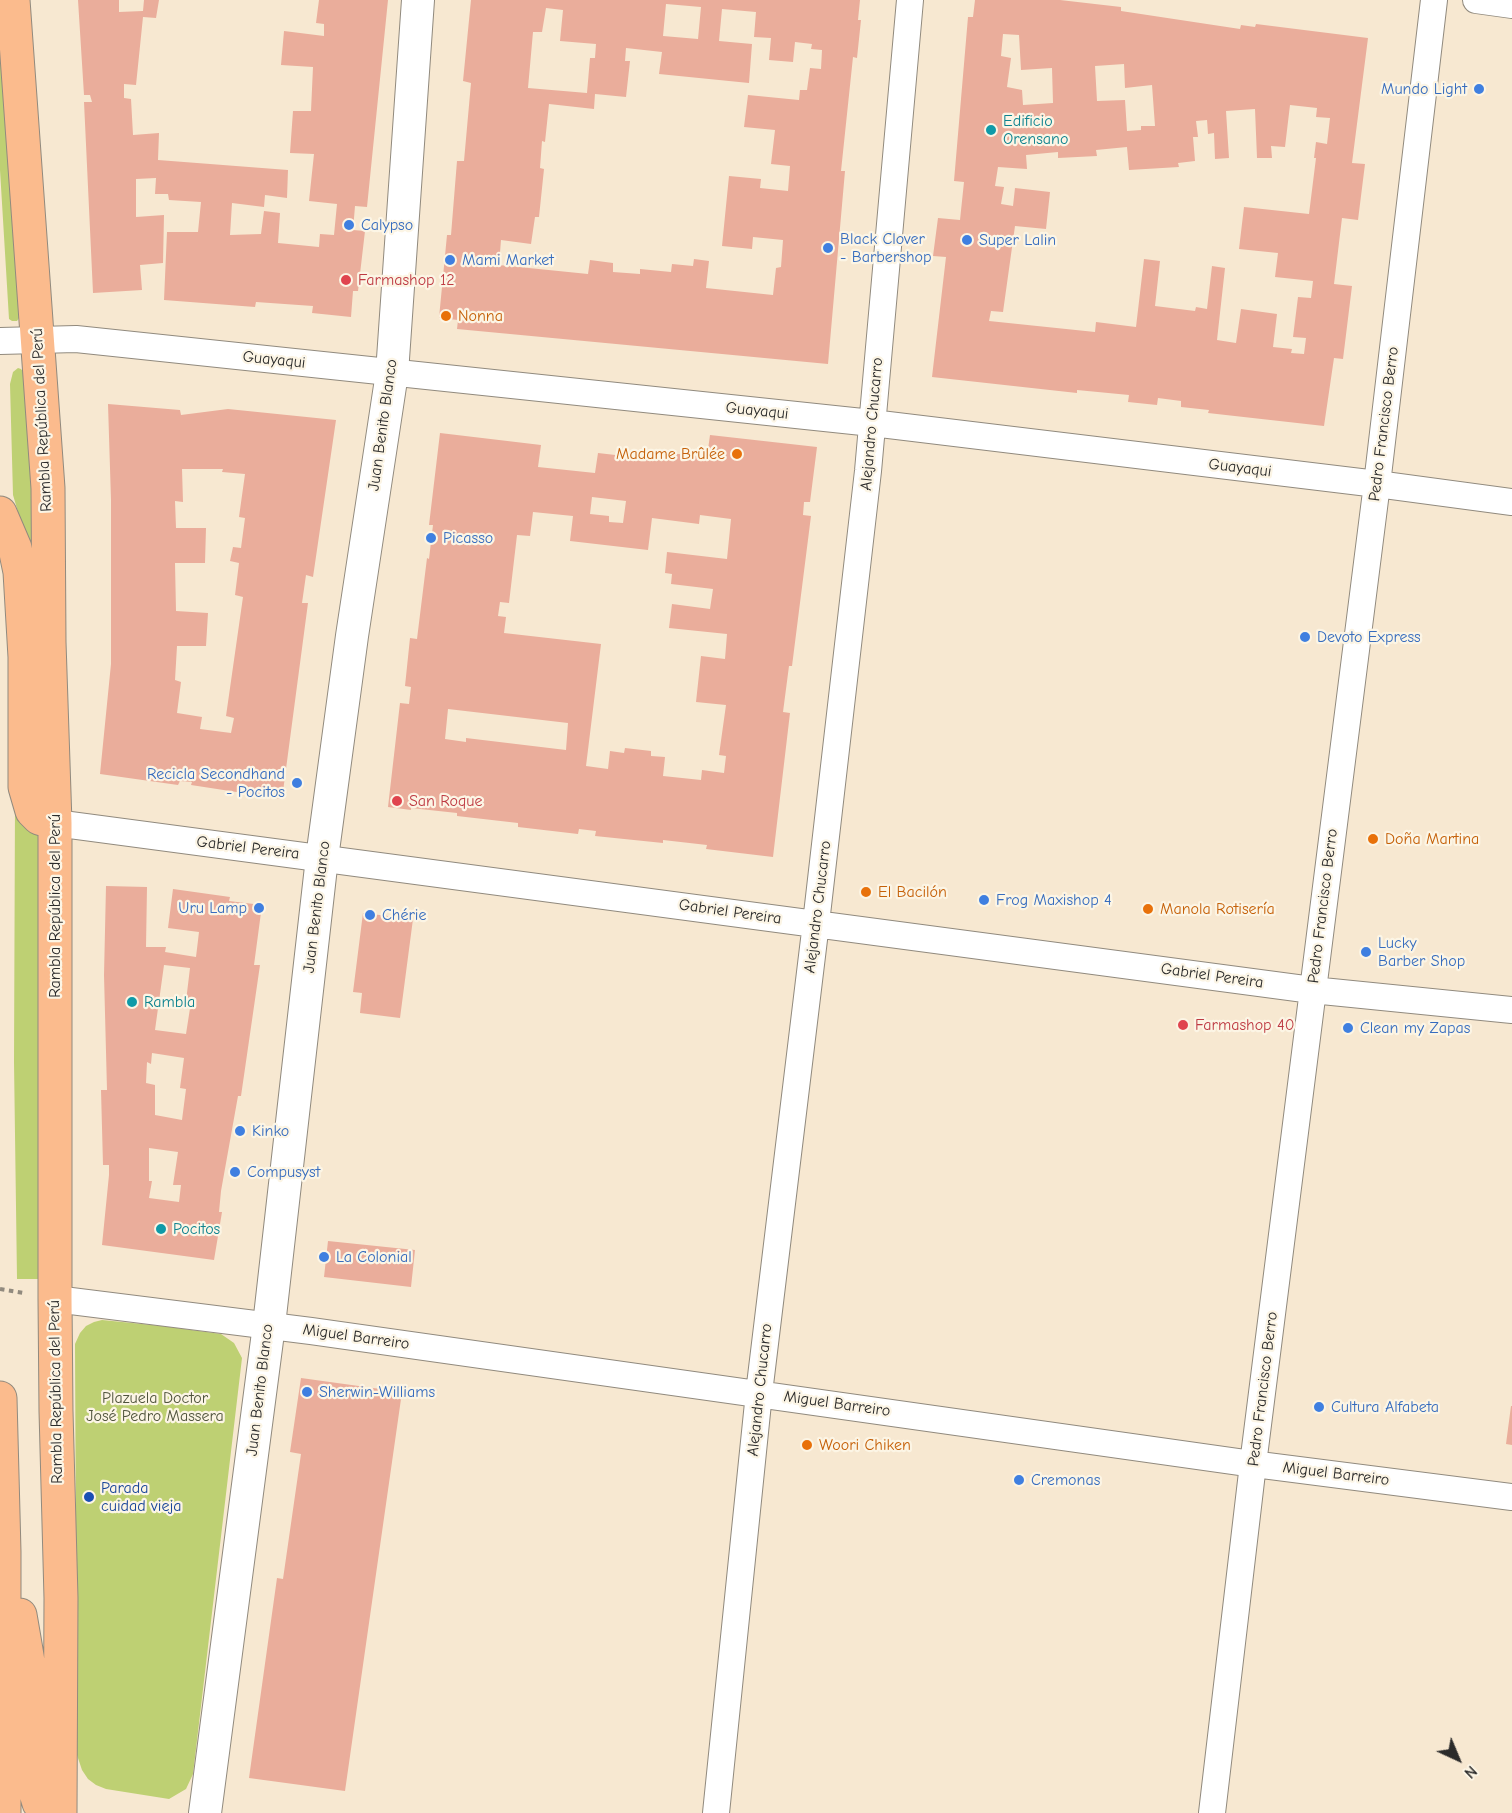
<!DOCTYPE html>
<html>
<head>
<meta charset="utf-8">
<style>
  body { margin:0 }
  #map { position:relative; width:1512px; height:1813px; overflow:hidden; background:#f7e8d1; font-family:"Comic Neue",sans-serif }
  canvas { display:block }
  .north { position:absolute; left:1428px; top:1729px; width:60px; height:60px; -webkit-text-stroke:4px #fcf5e5; paint-order:stroke; rotate:136deg; font-size:16px; font-weight:700; line-height:24px; text-align:center; color:#2b2b2b }
  .north::after { content:''; display:block; margin:auto; width:21px; height:27px; background:#2b2b2b; clip-path:polygon(50% 0,100% 100%,50% 72%,0 100%) }
</style>
</head>
<body>
<div id="map">
<canvas width="1512" height="1813"></canvas>
<div class="north">N</div>
</div>
<script>
const context = document.querySelector('canvas').getContext('2d');
context.lineJoin = 'round';
function fill(path, color) {
  context.fillStyle = color;
  context.fill(path, 'evenodd');
}
function shape(rows) {
  const path = new Path2D();
  for (const r of rows) {
    path.moveTo(r[0], r[1]);
    for (let i = 2; i < r.length; i += 2) path.lineTo(r[i], r[i + 1]);
  }
  return path;
}
function strokePath(path, color, width, dash) {
  context.strokeStyle = color;
  context.lineWidth = width;
  context.lineCap = dash ? 'butt' : 'round';
  context.setLineDash(dash || []);
  context.stroke(path);
}
function write(font, color, halo, rows, align = 'center') {
  context.font = font + ' "Comic Neue",sans-serif';
  context.lineWidth = 4.5;
  context.setLineDash([]);
  context.textBaseline = 'middle';
  context.strokeStyle = halo;
  context.fillStyle = color;
  for (const [text, x, y, turn = 0] of rows) {
    context.save();
    context.translate(x, y);
    context.rotate((+turn || 0) * Math.PI / 180);
    context.textAlign = isNaN(turn) ? turn : align;
    if (halo) context.strokeText(text, 0, 0);
    context.fillText(text, 0, 0);
    context.restore();
  }
}
fill(shape([
  [0,32,19,318,17,321,12,321,9,319,0,170],
  [18,368,21,369,24,373,34,519,37,780,23,529,13,495,10,384,13,372],
  [15,804,38,835,40,1247,39,1279,17,1279,14,1062],
  [102,1320,162,1326,221,1334,234,1343,242,1358,193,1774,186,1789,169,1799,106,1789,96,1785,88,1779,82,1770,77,1755,75,1344,80,1333,86,1326,94,1322]
]), '#bed073');
fill(shape([
  [78,0,119,0,119,12,143,11,144,0,159,0,156,18,143,17,136,85,124,84,124,98,131,99,133,135,159,133,158,160,288,170,287,198,265,195,264,207,232,203,230,235,261,234,264,211,280,213,278,243,319,247,320,234,334,235,337,204,309,201,314,154,290,153,293,111,311,111,313,67,281,65,284,31,324,36,324,24,316,23,319,0,388,0,367,207,355,206,353,230,365,231,358,291,353,291,351,317,312,313,313,306,256,302,255,307,164,300,167,232,198,232,201,202,169,200,168,194,155,194,156,178,136,179,136,217,164,215,163,263,140,265,142,290,93,293,84,102,92,102,90,95,84,95],
  [471,0,860,0,858,20,861,20,857,58,853,57,841,171,845,171,828,364,457,329,458,320,439,318,447,235,451,235,457,161,464,161,471,83,463,81],
  [666,4,701,7,698,39,663,36],
  [546,8,563,10,560,41,596,44,595,58,590,58,587,93,528,88,533,32,542,32],
  [722,9,756,12,754,37,771,38,769,60,793,62,795,42,812,44,811,49,822,50,821,69,810,68,807,90,800,90,799,100,748,95,744,127,775,130,771,164,790,166,788,191,760,188,761,179,729,176,722,246,752,249,753,237,783,240,781,267,776,268,773,295,706,288,709,261,694,259,693,266,672,264,671,272,640,269,640,274,613,272,613,263,590,260,588,274,499,265,501,240,531,244,535,217,539,217,544,169,540,168,542,141,545,142,549,104,594,109,595,94,626,97,630,61,625,61,626,48,662,52,659,74,749,83,752,44,719,41],
  [975,0,1060,0,1121,7,1121,11,1240,29,1241,25,1255,27,1256,24,1368,38,1352,163,1365,164,1358,220,1342,218,1334,284,1352,286,1343,359,1334,358,1324,426,1208,413,1209,410,1181,407,1181,401,1158,398,1157,405,1128,402,1129,395,1077,390,1077,393,932,377,946,257,933,256,938,218,960,220,964,182,954,181,968,17,973,17],
  [1003,34,1019,35,1021,70,1052,68,1053,103,1023,105,1022,90,1007,87,1011,58,1001,56],
  [1124,64,1125,88,1152,85,1155,126,1141,126,1141,130,1127,131,1125,100,1097,101,1095,66],
  [1290,105,1317,108,1316,117,1330,118,1327,144,1316,142,1314,158,1316,158,1309,214,1244,207,1239,249,1278,253,1275,277,1313,281,1311,298,1298,297,1293,337,1306,338,1304,354,1291,353,1292,349,1273,347,1277,314,1241,309,1236,343,1217,340,1225,268,1212,266,1207,309,1196,307,1195,311,1155,306,1160,261,1144,259,1136,327,1096,322,1095,332,989,321,991,311,1003,312,1015,226,1046,229,1050,192,1015,188,1013,206,1001,204,1004,187,995,186,998,167,1027,169,1026,155,1058,152,1058,158,1097,156,1096,150,1127,147,1129,170,1179,167,1178,163,1195,161,1193,137,1198,137,1196,121,1207,120,1208,134,1214,133,1215,159,1229,158,1226,111,1255,109,1257,158,1272,158,1271,146,1285,147],
  [108,404,180,410,181,415,228,409,336,420,313,577,306,575,302,603,308,603,282,799,191,785,192,782,180,781,178,785,100,774,111,664,111,500],
  [182,469,223,469,222,472,245,474,239,517,245,518,241,548,233,547,230,561,239,563,235,595,243,597,226,716,234,718,231,733,200,729,202,717,177,713,181,682,175,680,177,646,206,646,208,613,176,611,175,563,205,563,206,528,176,528,175,501,183,502],
  [440,433,541,445,538,467,595,473,598,453,659,460,660,452,707,457,710,435,817,447,810,502,804,502,803,515,811,516,792,666,789,666,783,712,790,713,773,857,706,849,707,845,663,840,663,843,595,836,596,831,579,829,578,834,518,827,518,823,457,816,457,813,411,808,411,810,388,807,400,703,409,704,411,687,405,686,410,638,417,639,427,558,429,559,433,525,429,525],
  [592,497,626,501,623,523,609,522,609,516,590,514],
  [533,512,573,516,570,541,648,550,652,518,699,524,700,515,731,519,727,559,667,552,665,573,672,574,671,584,713,589,710,609,672,604,669,628,727,634,725,659,701,656,696,702,726,705,719,755,726,756,724,773,702,770,701,780,663,776,665,757,651,756,651,751,625,748,624,753,610,751,608,769,586,766,601,644,504,633,506,617,498,616,500,602,509,603,517,535,530,536],
  [448,709,568,723,566,750,466,738,466,742,445,739],
  [106,886,147,887,146,947,166,947,165,952,196,957,199,932,168,928,173,889,230,897,229,901,262,905,254,965,260,965,241,1096,238,1096,221,1191,219,1212,222,1212,214,1260,102,1245,109,1175,109,1165,103,1165,101,1090,107,1090,104,975],
  [164,965,190,968,186,1001,191,1002,186,1034,155,1030],
  [152,1053,184,1058,180,1088,186,1089,182,1120,155,1115,155,1085,146,1083,147,1062,151,1064],
  [149,1148,178,1152,173,1185,181,1185,179,1202,149,1198,152,1181,149,1181],
  [363,913,413,919,400,1018,360,1013,362,993,353,992],
  [328,1241,415,1250,411,1287,324,1277],
  [301,1378,402,1392,345,1791,249,1778,277,1578,283,1579,301,1454,290,1452],
  [1511,1406,1512,1406,1512,1445,1506,1444]
]), '#eaad9b');
const minor = shape([
  [1476,0,1512,5],
  [0,341,76,339,872,423,1377,484,1512,502],
  [55,823,1312,990,1512,1010],
  [55,1299,311,1331,1253,1464,1512,1497],
  [716,1813,759,1393,816,923,868,471,910,0],
  [1212,1813,1253,1464,1377,484,1434,0]
]);
const tertiary = shape([
  [205,1813,269,1325,322,858,352,636,392,373,418,0]
]);
const primary = shape([
  [13,0,48,488,49,642,55,823,55,1299,56,1411,61,1598,60,1813],
  [0,513,15,548,20,572,25,657,25,787,32,811,39,818,55,823],
  [0,1398,4,1552,4,1813],
  [20,1615,30,1673,30,1766,34,1787,39,1803,46,1809,57,1813]
]);
strokePath(minor, '#918a7e', 28);
strokePath(tertiary, '#918a7e', 34);
strokePath(primary, '#918a7e', 35);
strokePath(shape([
  [0,1289,24,1293]
]), '#918a7e', 4, [4.5, 4.5]);
strokePath(minor, '#fff', 26);
strokePath(tertiary, '#fff', 32);
strokePath(primary, '#fbbb8d', 33);
for (const [x, y, r, color] of [
  [1479,89,6,"#3f7fe0"],
  [991,130,6,"#0f9aa8"],
  [349,225,6,"#3f7fe0"],
  [967,240,6,"#3f7fe0"],
  [828,248,6,"#3f7fe0"],
  [450,260,6,"#3f7fe0"],
  [346,280,6,"#e0444e"],
  [446,316,6,"#e8710a"],
  [737,454,6,"#e8710a"],
  [431,538,6,"#3f7fe0"],
  [1305,637,6,"#3f7fe0"],
  [297,783,6,"#3f7fe0"],
  [397,801,6,"#e0444e"],
  [1373,839,6,"#e8710a"],
  [866,892,6,"#e8710a"],
  [984,900,6,"#3f7fe0"],
  [259,908,6,"#3f7fe0"],
  [1148,909,6,"#e8710a"],
  [370,915,6,"#3f7fe0"],
  [1366,952,6,"#3f7fe0"],
  [132,1002,6,"#0f9aa8"],
  [1183,1025,6,"#e0444e"],
  [1348,1028,6,"#3f7fe0"],
  [240,1131,6,"#3f7fe0"],
  [235,1172,6,"#3f7fe0"],
  [161,1229,6,"#0f9aa8"],
  [324,1257,6,"#3f7fe0"],
  [307,1392,6,"#3f7fe0"],
  [1319,1407,6,"#3f7fe0"],
  [807,1445,6,"#e8710a"],
  [1019,1480,6,"#3f7fe0"],
  [89,1497,6,"#1a4fb4"]
]) {
  const dot = new Path2D();
  dot.arc(x, y, r, 0, 2 * Math.PI);
  context.fillStyle = color;
  context.fill(dot);
  strokePath(dot, '#fcf5e5', 2);
}
write('16px', '#366cbe', '#fcf5e5', [
  ["Mundo Light",1467,89,"right"],
  ["Calypso",361,225],
  ["Black Clover",840,239],
  ["- Barbershop",840,257],
  ["Super Lalin",979,240],
  ["Mami Market",462,260],
  ["Picasso",443,538],
  ["Devoto Express",1317,637],
  ["Recicla Secondhand",285,774,"right"],
  ["- Pocitos",285,792,"right"],
  ["Frog Maxishop 4",996,900],
  ["Uru Lamp",247,908,"right"],
  ["Chérie",382,915],
  ["Lucky",1378,943],
  ["Barber Shop",1378,961],
  ["Clean my Zapas",1360,1028],
  ["Kinko",252,1131],
  ["Compusyst",247,1172],
  ["La Colonial",336,1257],
  ["Sherwin-Williams",319,1392],
  ["Cultura Alfabeta",1331,1407],
  ["Cremonas",1031,1480]
], 'left');
write('16px', '#0d838f', '#fcf5e5', [
  ["Edificio",1003,121],
  ["Orensano",1003,139],
  ["Rambla",144,1002],
  ["Pocitos",173,1229]
], 'left');
write('16px', '#be3a42', '#fcf5e5', [
  ["Farmashop 12",358,280],
  ["San Roque",409,801],
  ["Farmashop 40",1195,1025]
], 'left');
write('16px', '#c56008', '#fcf5e5', [
  ["Nonna",458,316],
  ["Madame Brûlée",725,454,"right"],
  ["Doña Martina",1385,839],
  ["El Bacilón",878,892],
  ["Manola Rotisería",1160,909],
  ["Woori Chiken",819,1445]
], 'left');
write('16px', '#2b2b2b', '#fcf5e5', [
  ["Guayaqui",274,360,6],
  ["Guayaqui",757,411,6],
  ["Rambla República del Perú",42,420,-93],
  ["Alejandro Chucarro",872,424,-85],
  ["Pedro Francisco Berro",1384,424,-83],
  ["Juan Benito Blanco",383,425,-82],
  ["Guayaqui",1240,468,7],
  ["Gabriel Pereira",248,848,7],
  ["Rambla República del Perú",55,906,-90],
  ["Pedro Francisco Berro",1323,906,-83],
  ["Juan Benito Blanco",317,907,-83],
  ["Alejandro Chucarro",818,907,-83],
  ["Gabriel Pereira",730,912,8],
  ["Gabriel Pereira",1212,976,8],
  ["Miguel Barreiro",356,1337,8],
  ["Pedro Francisco Berro",1263,1389,-83],
  ["Juan Benito Blanco",260,1390,-83],
  ["Alejandro Chucarro",760,1390,-84],
  ["Rambla República del Perú",56,1392,-91],
  ["Miguel Barreiro",837,1404,8],
  ["Miguel Barreiro",1336,1474,7]
]);
write('16px', '#50543d', '#fcf5e5', [
  ["Plazuela Doctor",155,1398],
  ["José Pedro Massera",155,1416]
]);
write('16px', '#164399', '#fcf5e5', [
  ["Parada",101,1488],
  ["cuidad vieja",101,1506]
], 'left');
</script>
</body>
</html>
